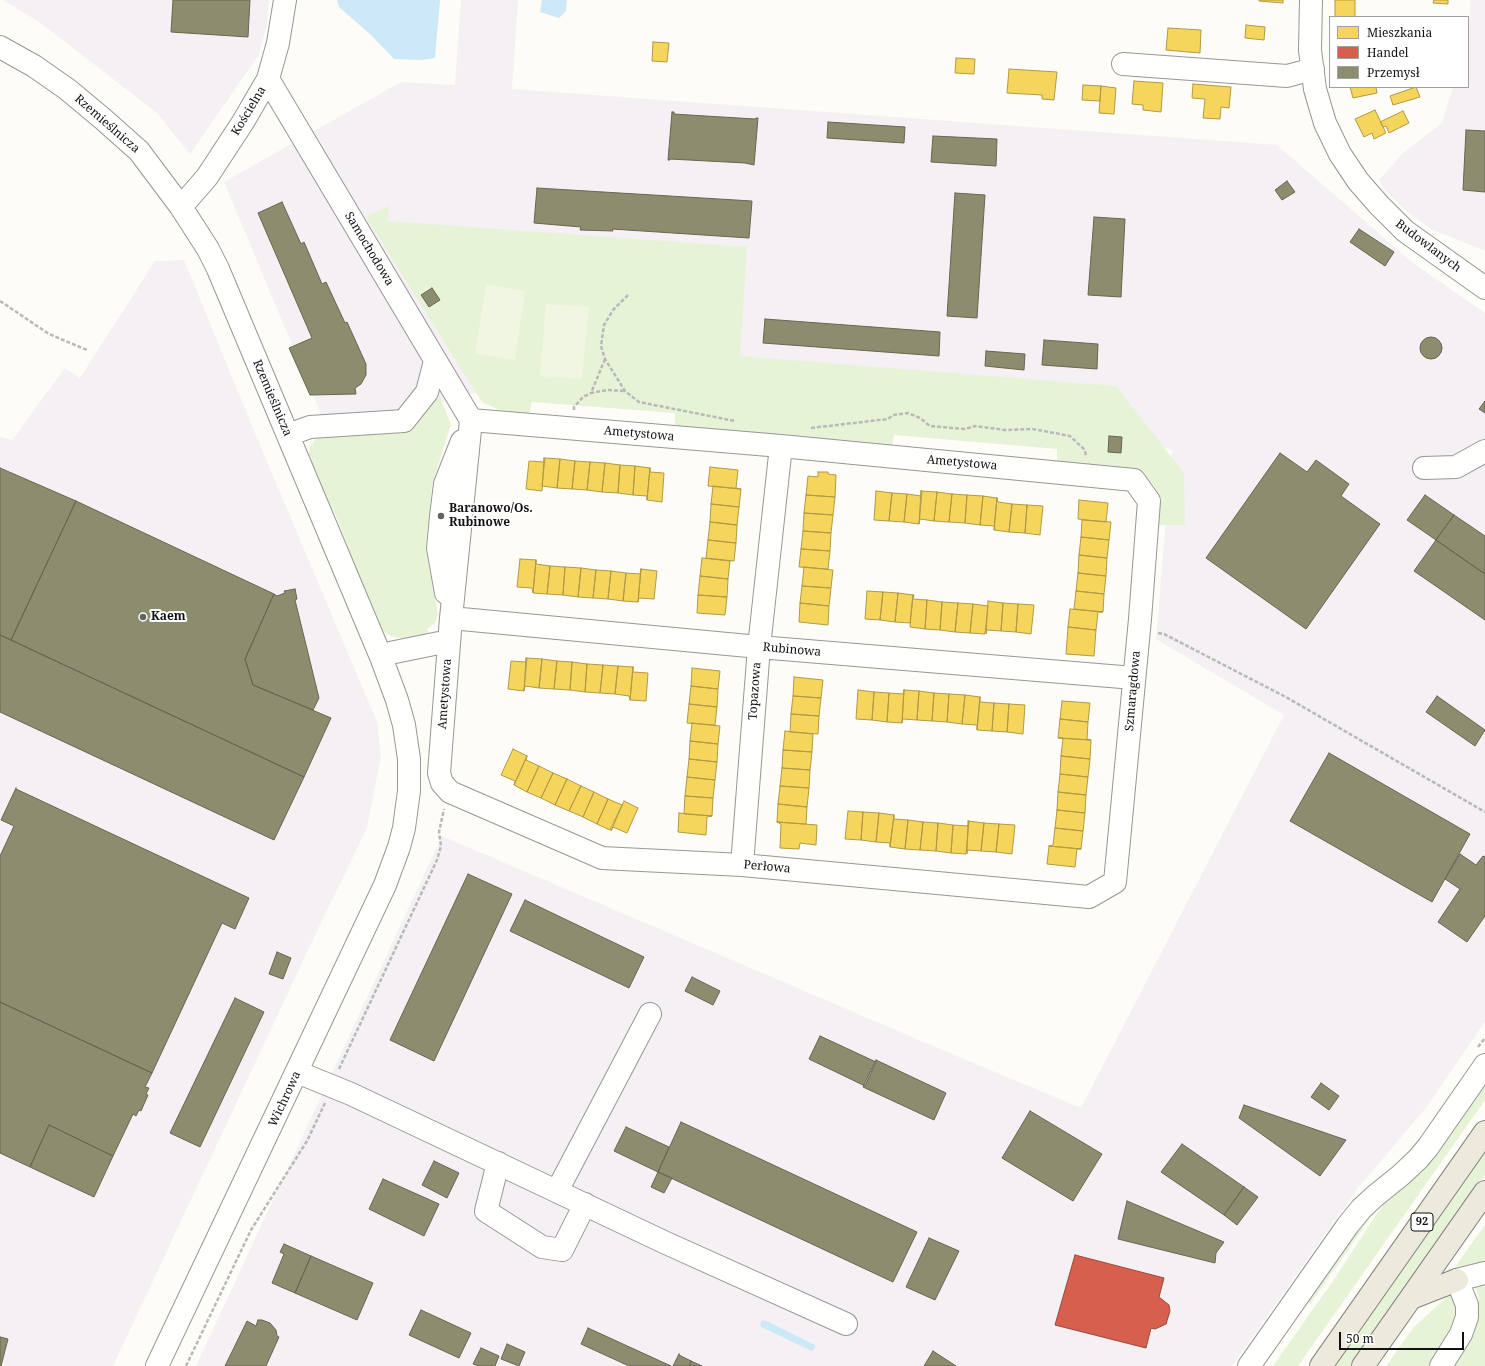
<!DOCTYPE html>
<html>
<head>
<meta charset="utf-8">
<style>
  body { margin:0 }
  #map { position:relative; width:1485px; height:1366px; overflow:hidden; background:#fdfcf7; font-family:"Noto Serif",serif }
  canvas { display:block }
  .legend { position:absolute; left:1329px; top:16px; width:140px; height:72px; box-sizing:border-box; background:#fff; border:1px solid #a0a0a0; margin:0; padding:5px 7px; list-style:none; font-size:12px; color:#111 }
  .legend li { display:flex; align-items:center; gap:8px; height:20px }
  .legend b { width:20px; border:1px solid #a0a0a0 }
  .scale { position:absolute; left:1339px; top:1332px; width:125px; height:18px; box-sizing:border-box; border:2px solid #111; border-top:0; padding-left:5px; font-size:12px; line-height:14px; white-space:nowrap; color:#111; -webkit-text-stroke:3px #fff; paint-order:stroke }
</style>
</head>
<body>
<div id="map">
<canvas width="1485" height="1366"></canvas>
<ul class="legend">
<li><b style="height:11px;background:#f6d55c"></b>Mieszkania</li>
<li><b style="height:11px;background:#d6604d"></b>Handel</li>
<li><b style="height:11px;background:#8c8c6e"></b>Przemysł</li>
</ul>
<div class="scale">50 m</div>
</div>
<script>
const context = document.querySelector('canvas').getContext('2d');
context.lineJoin = 'round';
function fill(path, color) {
  context.fillStyle = color;
  context.fill(path, 'evenodd');
}
function shape(rows) {
  const path = new Path2D();
  for (const r of rows) {
    if (r.length === 3) {
      path.moveTo(r[0] + r[2], r[1]);
      path.arc(r[0], r[1], r[2], 0, 2 * Math.PI);
      continue;
    }
    path.moveTo(r[0], r[1]);
    for (let i = 2; i < r.length; i += 2) path.lineTo(r[i], r[i + 1]);
  }
  return path;
}
function strokePath(path, color, width, dash) {
  context.strokeStyle = color;
  context.lineWidth = width;
  context.lineCap = dash ? 'butt' : 'round';
  context.setLineDash(dash || []);
  context.stroke(path);
}
function write(font, color, halo, rows, align = 'center') {
  context.font = font + ' "Noto Serif",serif';
  context.lineWidth = 4;
  context.setLineDash([]);
  context.textBaseline = 'middle';
  context.strokeStyle = halo;
  context.fillStyle = color;
  for (const [text, x, y, turn = 0] of rows) {
    context.save();
    context.translate(x, y);
    context.rotate((+turn || 0) * Math.PI / 180);
    context.textAlign = isNaN(turn) ? turn : align;
    if (halo) context.strokeText(text, 0, 0);
    context.fillText(text, 0, 0);
    context.restore();
  }
}
fill(shape([
  [3,0,269,0,267,25,258,56,190,154,157,113,42,24],
  [461,0,518,0,512,89,1277,145,1413,263,1485,313,1485,1022,1425,1109,1357,1189,1232,1366,196,1366,442,836,947,1052,1081,1108,1284,715,1156,639,1172,449,482,391,329,433,224,182,401,82,455,85],
  [1471,0,1485,0,1485,251,1431,229,1406,211,1386,191,1379,180,1403,153,1442,123,1453,87,1468,87,1468,33],
  [184,260,257,438,377,722,381,755,367,828,317,931,113,1366,0,1366,0,437,12,440,65,368,80,378,155,261]
]), '#f5f0f3');
fill(shape([
  [389,206,388,221,747,247,740,356,1116,386,1184,473,1185,525,1157,525,1155,487,1138,471,1057,463,1057,449,894,435,892,447,675,426,675,413,532,402,529,415,499,410,482,402,366,217],
  [437,390,451,424,432,485,426,544,438,614,435,623,427,629,429,633,425,636,409,639,400,638,391,636,382,631,376,623,338,520,320,486,308,457,310,447,317,437,399,429],
  [1485,1072,1485,1100,1298,1366,1273,1366,1335,1278,1376,1215,1399,1183],
  [1485,1149,1485,1175,1350,1366,1333,1366],
  [1388,1193,1310,1304,1303,1299],
  [1485,1225,1485,1264,1454,1269,1469,1247],
  [1485,1280,1485,1366,1449,1366,1475,1326,1479,1301,1477,1291,1472,1284],
  [1450,1294,1455,1299,1457,1308,1456,1319,1429,1366,1386,1366,1413,1328]
]), '#e7f3d7');
fill(shape([
  [486,284,525,291,515,360,475,353],
  [546,304,589,307,582,379,540,376]
]), '#f0f6e1');
fill(shape([
  [337,0,440,0,435,58,422,60,394,59,371,35,339,7],
  [542,0,567,0,566,11,559,18,540,12],
  [762,1320,769,1322,815,1345,815,1348,812,1351,761,1327,760,1324]
]), '#cde8f7');
const homes = shape([
  [1259,0,1283,0,1283,3,1259,1,1259,0],
  [1335,0,1355,0,1355,17,1335,17,1335,0],
  [1434,0,1448,0,1448,4,1433,3,1434,0],
  [1246,25,1265,27,1264,40,1245,38,1246,25],
  [1168,28,1201,30,1200,53,1166,50,1168,28],
  [653,42,669,43,667,62,652,61,653,42],
  [956,58,975,59,974,74,955,73,956,58],
  [1009,69,1057,72,1054,100,1042,99,1042,95,1007,93,1009,69],
  [1134,81,1163,83,1161,112,1143,110,1143,105,1132,104,1134,81],
  [1193,84,1231,87,1229,108,1221,107,1220,119,1203,118,1205,99,1192,98,1193,84],
  [1083,85,1101,86,1100,101,1082,100,1083,85],
  [1101,86,1116,88,1114,114,1099,113,1101,86],
  [1350,87,1376,87,1377,93,1353,98,1350,87],
  [1416,87,1420,97,1393,105,1390,96,1416,87],
  [1375,110,1386,133,1374,139,1372,133,1364,137,1355,119,1375,110],
  [1403,111,1409,123,1389,133,1386,126,1383,127,1380,122,1403,111],
  [544,458,542,491,526,489,529,461,544,462,544,458],
  [545,458,560,459,557,488,542,486,545,458],
  [560,459,575,461,572,489,557,488,560,459],
  [575,461,590,462,587,490,572,489,575,461],
  [590,462,605,463,602,492,587,490,590,462],
  [605,463,620,465,618,493,602,492,605,463],
  [620,465,635,466,633,495,618,493,620,465],
  [635,466,650,468,647,500,647,496,633,495,635,466],
  [710,467,738,470,736,488,741,489,708,486,710,467],
  [650,468,650,472,664,473,662,502,647,500,650,468],
  [818,472,828,472,828,474,836,475,835,497,806,495,808,476,818,477,818,472],
  [713,486,741,489,739,507,711,504,713,486],
  [876,491,892,493,889,521,874,520,876,491],
  [921,491,937,492,934,521,920,519,919,524,921,491],
  [921,491,922,491,919,524,904,522,907,494,921,496,921,491],
  [937,492,952,494,949,522,934,521,937,492],
  [892,493,907,494,904,522,889,521,892,493],
  [952,494,967,495,965,523,949,522,952,494],
  [806,495,835,497,833,515,804,513,806,495],
  [967,495,983,496,980,525,965,523,967,495],
  [983,496,997,498,994,530,995,526,980,525,983,496],
  [997,498,998,502,1012,504,1009,532,994,530,997,498],
  [1079,500,1108,503,1106,522,1078,519,1079,500],
  [711,504,739,507,737,525,710,522,711,504],
  [1012,504,1027,505,1025,533,1009,532,1012,504],
  [1027,505,1043,506,1040,535,1025,533,1027,505],
  [804,513,833,515,831,533,803,531,804,513],
  [1082,520,1111,522,1109,540,1081,537,1082,520],
  [710,522,737,525,736,543,708,540,710,522],
  [803,531,831,533,830,551,801,549,803,531],
  [1081,537,1109,540,1107,558,1079,555,1081,537],
  [708,540,736,543,734,561,706,558,708,540],
  [801,549,830,551,828,569,799,567,801,549],
  [1079,555,1107,558,1106,576,1078,573,1079,555],
  [702,558,730,561,728,579,700,576,702,558],
  [520,559,536,560,533,593,532,588,517,587,520,559],
  [536,560,536,564,550,566,547,594,533,593,536,560],
  [550,566,565,567,563,595,547,594,550,566],
  [565,567,581,568,578,597,563,595,565,567],
  [804,567,833,570,831,588,802,586,804,567],
  [581,568,596,570,593,598,578,597,581,568],
  [641,569,657,571,654,599,639,598,638,602,641,569],
  [641,569,638,602,623,601,626,573,640,574,641,569],
  [596,570,611,571,608,599,593,598,596,570],
  [611,571,626,573,623,601,608,599,611,571],
  [1078,573,1106,576,1104,594,1076,591,1078,573],
  [700,576,728,579,727,597,698,595,700,576],
  [802,586,831,588,829,606,800,603,802,586],
  [867,591,883,592,880,620,865,619,867,591],
  [1076,591,1104,594,1103,612,1074,609,1076,591],
  [883,592,898,593,895,622,880,620,883,592],
  [898,593,913,595,910,623,895,622,898,593],
  [698,595,727,597,725,615,697,613,698,595],
  [913,595,914,595,913,599,927,600,925,629,910,627,913,595],
  [927,600,942,602,940,630,925,629,927,600],
  [988,601,1003,603,1001,631,987,630,986,634,988,601],
  [942,602,958,603,955,632,940,630,942,602],
  [800,603,829,606,828,625,799,622,800,603],
  [958,603,973,604,970,633,955,632,958,603],
  [1003,603,1018,604,1016,632,1001,631,1003,603],
  [973,604,988,606,985,634,970,633,973,604],
  [1018,604,1034,605,1031,634,1016,632,1018,604],
  [1070,609,1103,612,1098,612,1096,630,1068,627,1070,609],
  [1068,627,1096,630,1094,656,1066,654,1068,627],
  [526,658,524,691,508,689,511,661,526,662,526,658],
  [527,658,542,659,539,688,525,686,524,691,527,658],
  [542,659,557,661,554,689,539,688,542,659],
  [557,661,572,662,570,690,554,689,557,661],
  [572,662,587,664,585,692,570,690,572,662],
  [587,664,603,665,600,693,585,692,587,664],
  [603,665,618,666,615,694,600,693,603,665],
  [618,666,633,667,630,700,629,696,615,694,618,666],
  [633,667,633,672,648,673,646,701,630,700,633,667],
  [692,668,720,671,718,689,691,686,692,668],
  [794,677,823,680,821,698,793,696,794,677],
  [691,686,718,689,717,707,689,704,691,686],
  [858,690,874,692,872,720,856,719,858,690],
  [904,690,902,723,887,722,889,693,903,694,904,690],
  [904,690,919,691,917,720,903,719,902,723,904,690],
  [919,691,934,693,932,721,917,720,919,691],
  [874,692,889,693,887,722,872,720,874,692],
  [934,693,949,694,947,722,932,721,934,693],
  [949,694,965,695,962,724,947,722,949,694],
  [965,695,980,697,977,730,977,725,962,724,965,695],
  [793,696,821,698,819,716,791,714,793,696],
  [980,697,980,702,994,703,992,731,977,730,980,697],
  [1062,701,1090,703,1088,722,1060,719,1062,701],
  [994,703,1009,704,1007,732,992,731,994,703],
  [689,704,717,707,715,725,687,723,689,704],
  [1009,704,1025,705,1023,734,1007,732,1009,704],
  [791,714,819,716,818,734,790,732,791,714],
  [1060,719,1088,722,1087,739,1091,740,1058,738,1060,719],
  [692,723,720,726,718,744,690,741,692,723],
  [785,731,813,734,812,752,783,750,785,731],
  [1059,738,1091,740,1090,759,1061,756,1063,738,1059,738],
  [690,741,718,744,717,762,689,759,690,741],
  [513,749,527,756,514,785,515,781,501,775,513,749],
  [783,750,812,752,810,770,782,768,783,750],
  [527,756,526,760,539,766,527,792,514,785,527,756],
  [1061,756,1090,759,1088,777,1060,774,1061,756],
  [689,759,717,762,715,780,687,777,689,759],
  [539,766,553,773,541,798,527,792,539,766],
  [782,768,810,770,809,788,780,786,782,768],
  [553,773,567,779,555,805,541,798,553,773],
  [1060,774,1088,777,1086,795,1058,792,1060,774],
  [687,777,715,780,713,798,685,796,687,777],
  [567,779,581,786,569,811,555,805,567,779],
  [581,786,594,792,583,817,569,811,581,786],
  [780,786,809,788,807,807,778,804,780,786],
  [594,792,608,799,597,824,583,817,594,792],
  [1058,792,1086,795,1085,813,1057,810,1058,792],
  [685,796,713,798,712,816,684,814,685,796],
  [608,799,622,805,610,830,597,824,608,799],
  [624,801,638,808,627,833,613,827,611,831,624,801],
  [778,804,807,807,806,824,777,822,778,804],
  [1057,810,1085,813,1083,831,1055,828,1057,810],
  [848,811,863,812,861,840,845,839,848,811],
  [863,812,879,813,876,842,861,840,863,812],
  [679,813,712,816,707,817,706,835,678,832,679,813],
  [879,813,894,815,890,847,890,843,876,842,879,813],
  [894,815,894,819,908,820,905,849,890,847,894,815],
  [908,820,923,822,920,850,905,849,908,820],
  [968,821,984,823,981,851,967,850,967,854,968,821],
  [969,821,966,854,951,853,953,825,968,826,969,821],
  [777,822,817,825,816,845,800,843,799,849,780,848,781,824,777,822],
  [923,822,938,823,936,851,920,850,923,822],
  [938,823,953,825,951,853,936,851,938,823],
  [984,823,999,824,996,852,981,851,984,823],
  [999,824,1015,825,1012,854,996,852,999,824],
  [1055,828,1083,831,1081,849,1049,846,1053,845,1055,828],
  [1049,846,1081,849,1077,849,1075,867,1047,864,1049,846]
]);
fill(homes, '#f6d55c');
strokePath(homes, '#b19a46', 1);
const shops = shape([
  [1075,1255,1164,1278,1159,1297,1169,1305,1170,1311,1166,1324,1155,1329,1151,1328,1146,1348,1055,1325,1075,1255]
]);
fill(shops, '#d6604d');
strokePath(shops, '#9b483b', 1);
const industry = shape([
  [173,0,250,0,248,37,171,32,173,0],
  [672,112,674,112,674,114,689,115,755,119,756,118,758,118,754,165,745,163,670,159,670,160,668,160,672,112],
  [828,122,905,127,904,143,827,138,828,122],
  [1466,130,1485,131,1485,192,1463,190,1466,130],
  [933,136,997,139,996,166,931,162,933,136],
  [1287,181,1295,192,1282,200,1275,190,1287,181],
  [537,188,752,201,749,238,612,229,613,231,580,230,581,227,534,223,537,188],
  [955,193,985,195,977,318,947,316,955,193],
  [282,202,301,244,304,242,322,284,326,282,345,323,347,322,366,364,366,375,361,384,355,388,356,394,310,395,289,348,312,338,258,213,282,202],
  [1094,217,1125,219,1121,297,1088,295,1094,217],
  [1359,229,1394,252,1385,266,1350,242,1359,229],
  [432,288,440,300,429,307,421,295,432,288],
  [765,319,940,332,939,356,763,343,765,319],
  [1431,348,11],
  [1044,340,1098,344,1097,369,1042,365,1044,340],
  [986,351,1025,354,1024,370,985,366,986,351],
  [1485,401,1485,413,1479,409,1485,401],
  [1109,436,1122,437,1121,453,1108,452,1109,436],
  [1280,453,1307,472,1316,460,1349,484,1341,496,1380,524,1306,629,1206,558,1280,453],
  [0,468,76,501,11,640,0,635,0,468],
  [1425,495,1454,515,1436,540,1407,520,1425,495],
  [76,501,274,594,245,659,253,685,331,718,304,777,11,640,76,501],
  [1454,515,1485,536,1485,574,1436,540,1454,515],
  [1436,540,1485,574,1485,620,1414,571,1436,540],
  [295,589,297,599,295,600,319,698,313,710,253,685,245,659,274,594,277,596,285,593,284,591,295,589],
  [0,635,304,777,274,840,0,712,0,635],
  [1437,696,1485,730,1475,746,1426,712,1437,696],
  [1329,753,1470,834,1432,902,1290,821,1329,753],
  [16,788,16,789,249,898,235,929,222,923,152,1073,0,1002,0,856,14,826,1,820,16,788],
  [1460,854,1476,865,1483,856,1485,857,1485,916,1467,942,1438,922,1460,889,1445,879,1460,854],
  [468,874,512,894,434,1061,390,1040,468,874],
  [525,900,644,957,629,988,510,931,525,900],
  [277,952,291,958,283,979,269,974,277,952],
  [692,977,720,991,713,1005,685,991,692,977],
  [235,998,264,1012,200,1147,170,1133,235,998],
  [0,1002,152,1073,145,1087,149,1088,146,1094,148,1095,141,1111,139,1110,136,1116,133,1114,113,1156,49,1125,30,1167,0,1153,0,1002],
  [820,1036,876,1062,865,1086,809,1059,820,1036],
  [876,1060,946,1093,934,1120,863,1087,876,1060],
  [1321,1083,1339,1096,1329,1110,1311,1097,1321,1083],
  [1244,1105,1346,1140,1320,1176,1239,1118,1244,1105],
  [1030,1111,1102,1154,1073,1201,1002,1158,1030,1111],
  [681,1122,917,1232,893,1282,658,1172,681,1122],
  [49,1125,113,1156,94,1197,30,1167,49,1125],
  [626,1127,669,1147,658,1172,614,1151,626,1127],
  [1182,1144,1244,1187,1224,1215,1161,1172,1182,1144],
  [434,1161,459,1173,447,1198,422,1185,434,1161],
  [658,1172,672,1178,664,1193,651,1187,658,1172],
  [383,1179,439,1204,424,1236,369,1209,383,1179],
  [1244,1187,1258,1197,1237,1225,1224,1215,1244,1187],
  [1127,1201,1224,1242,1216,1253,1215,1263,1118,1239,1127,1201],
  [929,1238,959,1251,935,1300,906,1287,929,1238],
  [284,1244,311,1256,295,1293,272,1283,284,1254,280,1252,284,1244],
  [311,1256,373,1283,357,1320,295,1293,311,1256],
  [421,1310,471,1333,459,1358,409,1335,421,1310],
  [258,1320,262,1320,270,1323,276,1330,277,1336,279,1337,266,1366,225,1366,247,1321,256,1326,258,1320],
  [588,1328,671,1366,629,1366,581,1344,588,1328],
  [0,1337,8,1339,1,1366,0,1366,0,1337],
  [507,1344,525,1352,519,1366,501,1359,507,1344],
  [481,1348,499,1356,495,1366,479,1366,473,1364,481,1348],
  [933,1351,956,1366,924,1366,933,1351],
  [679,1354,679,1355,691,1361,689,1366,673,1366,679,1354],
  [691,1361,702,1366,689,1366,691,1361]
]);
fill(industry, '#8c8c6e');
strokePath(industry, '#676752', 1);
const minor = shape([
  [1311,0,1310,50,1315,89,1325,123,1340,154,1358,181,1379,205,1405,231,1485,288],
  [0,47,34,66,67,89,103,119,139,151,181,207,208,249,218,269,381,657,397,700,404,725,409,759,409,791,404,828,399,847,385,885,157,1366],
  [1123,64,1287,76,1313,69],
  [268,79,471,420],
  [181,207,207,177,243,122,268,79,278,43,285,0],
  [471,420,781,446,1134,480,1149,501,1140,619,1115,882,1089,897,742,865,602,858,450,792,442,783,439,773,451,618,471,420],
  [288,435,310,427,404,421,427,392,435,361],
  [1424,468,1456,467,1485,451],
  [446,593,438,548,441,516,445,484,462,441],
  [451,618,759,647,1134,678],
  [381,657,390,653,439,643,449,643],
  [742,865,759,647,781,446],
  [297,1072,351,1094,666,1243,846,1324],
  [498,1163,486,1211,542,1247,562,1250,585,1204],
  [557,1191,650,1014],
  [1249,1366,1348,1225,1361,1209,1375,1196,1401,1175,1418,1159,1428,1147,1485,1065],
  [1441,1366,1461,1334,1467,1317,1467,1305,1457,1280,1485,1273]
]);
const major = shape([
  [1411,1298,1457,1280],
  [1321,1366,1485,1132],
  [1363,1366,1485,1192]
]);
strokePath(minor, '#979795', 24);
strokePath(major, '#858482', 24);
strokePath(shape([
  [628,295,613,310,604,325,601,346,605,359,625,391,639,402,735,421],
  [0,301,49,334,87,350],
  [605,359,591,393,607,390,625,391],
  [574,410,574,407,583,397,591,393],
  [811,428,888,419,893,415,908,413,920,418,930,426,965,429,975,426,1005,430,1033,429,1070,436,1085,450,1086,457],
  [1158,633,1164,634,1284,696,1485,812],
  [1478,1047,1485,1038],
  [339,1069,437,860,441,846,439,832,444,809],
  [186,1366,251,1230,307,1141,325,1103]
]), '#b9b9b8', 2.5, [4, 2]);
strokePath(minor, '#fffffe', 22);
strokePath(major, '#ede9dc', 22);
for (const [x, y, r, color] of [
  [441,516,4,"#646362"],
  [143,617,4,"#646362"]
]) {
  const dot = new Path2D();
  dot.arc(x, y, r, 0, 2 * Math.PI);
  context.fillStyle = color;
  context.fill(dot);
  strokePath(dot, '#fff', 1.5);
}
for (const [x, y, w] of [
  [1422,1222,22]
]) {
  const box = new Path2D();
  box.roundRect(x - w / 2, y - 9, w, 18, 3);
  context.fillStyle = '#fff';
  context.fill(box);
  strokePath(box, '#111', 1);
}
write('bold 11px', '#111', null, [
  ["92",1422,1222]
]);
write('12px', '#111', '#fff', [
  ["Kościelna",249,111,-59],
  ["Rzemieślnicza",107,124,41],
  ["Budowlanych",1428,246,37],
  ["Samochodowa",369,249,59],
  ["Rzemieślnicza",272,398,67],
  ["Ametystowa",639,434,5],
  ["Ametystowa",962,463,5],
  ["Rubinowa",792,650,5],
  ["Topazowa",755,691,-86],
  ["Szmaragdowa",1133,691,-85],
  ["Ametystowa",445,694,-86],
  ["Perłowa",767,867,5],
  ["Wichrowa",285,1099,-65]
]);
write('bold 12px', '#111', '#fff', [
  ["Baranowo/Os.",449,509],
  ["Rubinowe",449,523],
  ["Kaem",151,617]
], 'left');
</script>
</body>
</html>
